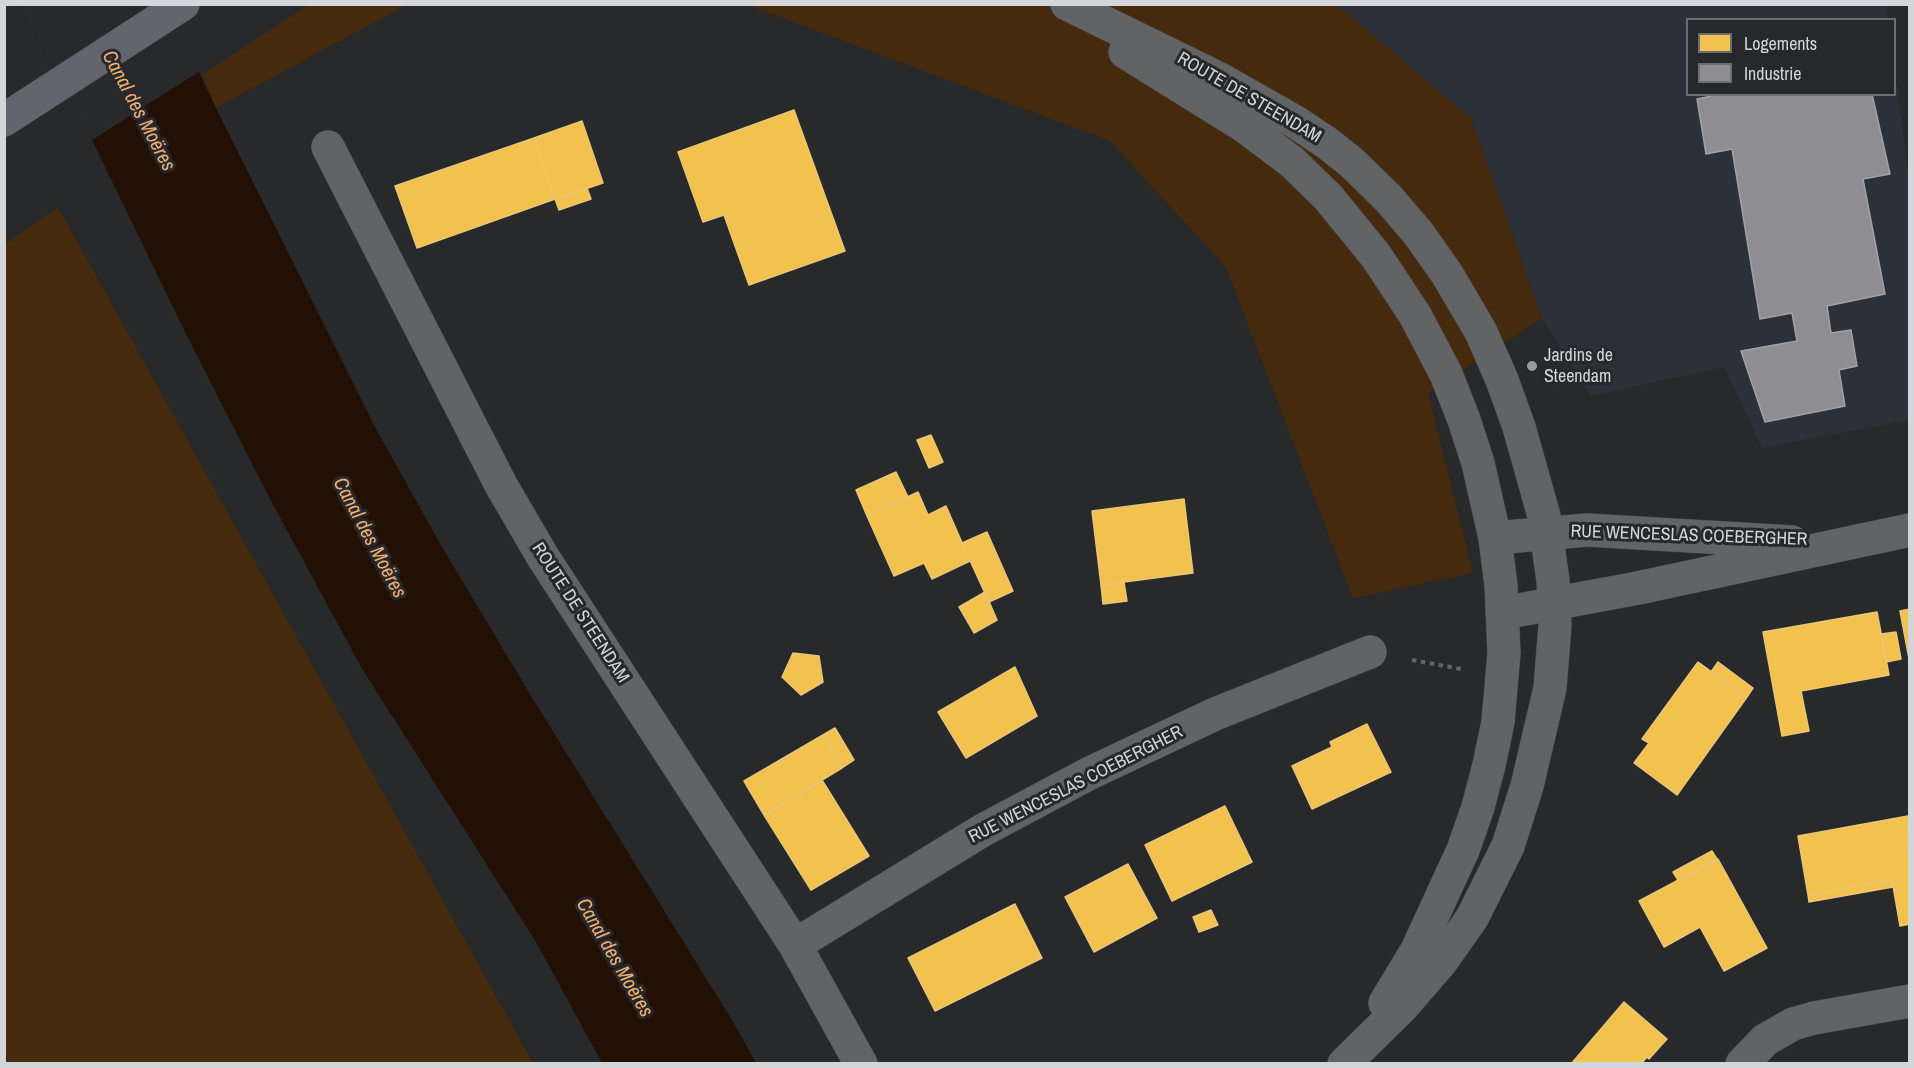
<!DOCTYPE html>
<meta charset="utf-8">
<style>
body{margin:0}
#map{position:relative;width:1914px;height:1068px;overflow:hidden;background:#28292b;font-family:"Archivo Narrow",sans-serif}
canvas{display:block}
.frame{position:absolute;inset:0;border:6px solid #d4d5d8;pointer-events:none}
.legend{position:absolute;left:1686px;top:18px;width:210px;height:78px;box-sizing:border-box;background:#27282c;border:2px solid #6c6d71;margin:0;padding:8px 10px;list-style:none;font-size:18px;color:#d4d5d8}
.legend li{display:flex;align-items:center;gap:12px;height:30px}
.legend b{width:30px;border:2px solid #6c6d71}
</style>
<div id="map">
<canvas width="1914" height="1068"></canvas>
<div class="frame"></div>
<ul class="legend">
<li><b style="height:16px;background:#f2c14e"></b>Logements</li>
<li><b style="height:16px;background:#8d8d92"></b>Industrie</li>
</ul>
</div>
<script>
const context = document.querySelector('canvas').getContext('2d');
context.lineJoin = 'round';
function fill(path, color) { context.fillStyle = color; context.fill(path, 'evenodd'); }
const poly = rows => new Path2D(rows.map(r => 'M' + r).join(''));
function stroke(path, color, width, dash) { context.strokeStyle = color; context.lineWidth = width; context.lineCap = dash ? 'butt' : 'round'; context.setLineDash(dash || []); context.stroke(path); }
function label(font, color, halo, rows, align = 'center') {
  context.font = font + ' "Archivo Narrow",sans-serif'; context.lineWidth = 6; context.setLineDash([]); context.textBaseline = 'middle'; context.strokeStyle = halo; context.fillStyle = color; for (const [text, x, y, turn = 0] of rows) {
    context.save(); context.translate(x, y); context.rotate((+turn || 0) * Math.PI / 180); context.textAlign = isNaN(turn) ? turn : align; if (halo) context.strokeText(text, 0, 0); context.fillText(text, 0, 0); context.restore();
  }
}
const built = poly([
 [1337,5,1886,5,1888,19,1688,20,1688,94,1894,94,1895,72,1910,186,1909,420,1762,448,1724,367,1591,396,1542,318,1471,118]
]);
const green = poly([
 [308,5,406,5,216,108,202,75],
 [748,5,1337,5,1471,118,1542,318,1428,393,1473,573,1353,598,1226,267,1110,141],
 [58,207,533,1063,5,1063,5,244]
]);
const water = poly([
 [19,5,167,5,216,108,375,427,442,547,536,704,735,1025,756,1063,602,1063,536,942,361,667,269,497,186,334,92,140]
]);
const pier = poly([
 [19,5,167,5,200,71,92,140]
]);
const homes = poly([
 [794,110,845,251,749,285,724,215,703,222,678,152,794,110],
 [582,121,603,183,555,199,534,138,582,121],
 [534,138,555,199,417,248,395,186,534,138],
 [587,188,591,199,559,210,555,199,587,188],
 [931,435,943,462,929,468,917,440,931,435],
 [896,472,908,497,867,516,856,490,896,472],
 [918,492,928,515,946,506,970,561,932,579,924,563,894,576,867,516,918,492],
 [1184,499,1193,573,1101,585,1092,511,1184,499],
 [987,532,1013,591,989,602,962,543,987,532],
 [1124,582,1127,601,1103,604,1101,585,1124,582],
 [985,592,997,620,974,633,959,607,985,592],
 [1910,609,1910,664,1900,611,1910,609],
 [1877,612,1889,675,1801,691,1809,731,1782,736,1763,632,1877,612],
 [1896,632,1901,659,1886,662,1881,634,1896,632],
 [793,653,819,656,823,682,801,695,782,677,793,653],
 [1698,662,1747,697,1677,795,1634,763,1649,743,1642,739,1698,662],
 [1718,662,1753,688,1747,697,1711,672,1718,662],
 [1015,667,1037,716,966,758,938,712,1015,667],
 [1367,724,1391,772,1312,809,1292,766,1332,747,1330,742,1367,724],
 [835,728,854,760,842,768,823,735,835,728],
 [823,735,842,768,764,815,744,781,823,735],
 [822,780,869,856,811,890,764,815,822,780],
 [1225,806,1252,862,1172,901,1145,845,1225,806],
 [1908,816,1910,924,1900,926,1892,880,1808,895,1798,836,1908,816],
 [1712,851,1717,859,1678,880,1673,872,1712,851],
 [1718,859,1767,948,1724,971,1700,927,1664,947,1639,901,1718,859],
 [1128,864,1157,918,1094,952,1065,897,1128,864],
 [1892,880,1893,887,1809,902,1808,895,1892,880],
 [1015,904,1042,958,935,1011,908,958,1015,904],
 [1211,910,1218,925,1199,932,1193,917,1211,910],
 [1624,1002,1667,1039,1649,1059,1647,1057,1641,1064,1571,1064,1624,1002]
]);
const industry = poly([
 [1721,94,1872,94,1890,174,1863,179,1885,294,1827,306,1831,333,1851,330,1857,366,1839,370,1845,406,1765,422,1741,351,1797,341,1792,313,1760,319,1732,149,1706,154,1697,99,1721,94]
]);
const path = poly([
 [1412,660,1461,669]
]);
const minor = poly([
 [1067,4,1220,79,1294,121,1327,143,1351,162,1388,198,1418,233,1447,274,1481,332,1502,380,1519,427,1544,516,1553,581,1555,625,1550,688,1527,786,1508,846,1472,918,1441,962,1403,1006,1344,1064],
 [1125,52,1244,126,1292,162,1328,197,1376,256,1415,315,1446,374,1464,420,1478,463,1495,538,1501,585,1504,653,1498,722,1489,765,1478,807,1463,850,1417,950,1385,1003],
 [328,147,501,485,543,557,795,945,861,1064],
 [1495,538,1587,530,1792,542],
 [1503,613,1638,588,1910,530],
 [795,945,983,830,1090,773,1215,714,1370,652],
 [1742,1064,1765,1040,1793,1024,1814,1018,1910,1001]
]);
const highway = poly([
 [4,120,183,4]
]);
const markers = [
 [1532,366,6,"#98999b"]
];
const streetNames = [
 ["ROUTE DE STEENDAM",1249,98,30],
 ["RUE WENCESLAS COEBERGHER",1689,536,2],
 ["ROUTE DE STEENDAM",580,613,57],
 ["RUE WENCESLAS COEBERGHER",1076,785,-27]
];
const poiNames = [
 ["Jardins de",1544,356],
 ["Steendam",1544,377]
];
const waterNames = [
 ["Canal des Moëres",138,111,62],
 ["Canal des Moëres",369,538,62],
 ["Canal des Moëres",614,958,60]
];
fill(built, '#2c3038');
fill(green, '#452a0e');
fill(water, '#221004');
fill(pier, '#28292b');
fill(homes, '#f2c14e');
stroke(homes, '#e9c777', 1.5);
fill(industry, '#8d8d92');
stroke(industry, '#a2a3a7', 1.5);
stroke(minor, '#444547', 34);
stroke(highway, '#444547', 34);
stroke(path, '#646466', 4, [4.5, 4.5]);
stroke(minor, '#626364', 33);
stroke(highway, '#63656e', 33);
for (const [x, y, r, color] of markers) { const dot = new Path2D(); dot.arc(x, y, r, 0, 2 * Math.PI); context.fillStyle = color; context.fill(dot); stroke(dot, '#27282c', 2); }
label('18px', '#d4d5d8', '#27282c', streetNames);
label('18px', '#d4d5d8', '#27282c', poiNames, 'left');
label('italic 20px', '#f0ae70', '#27282c', waterNames);
</script>
